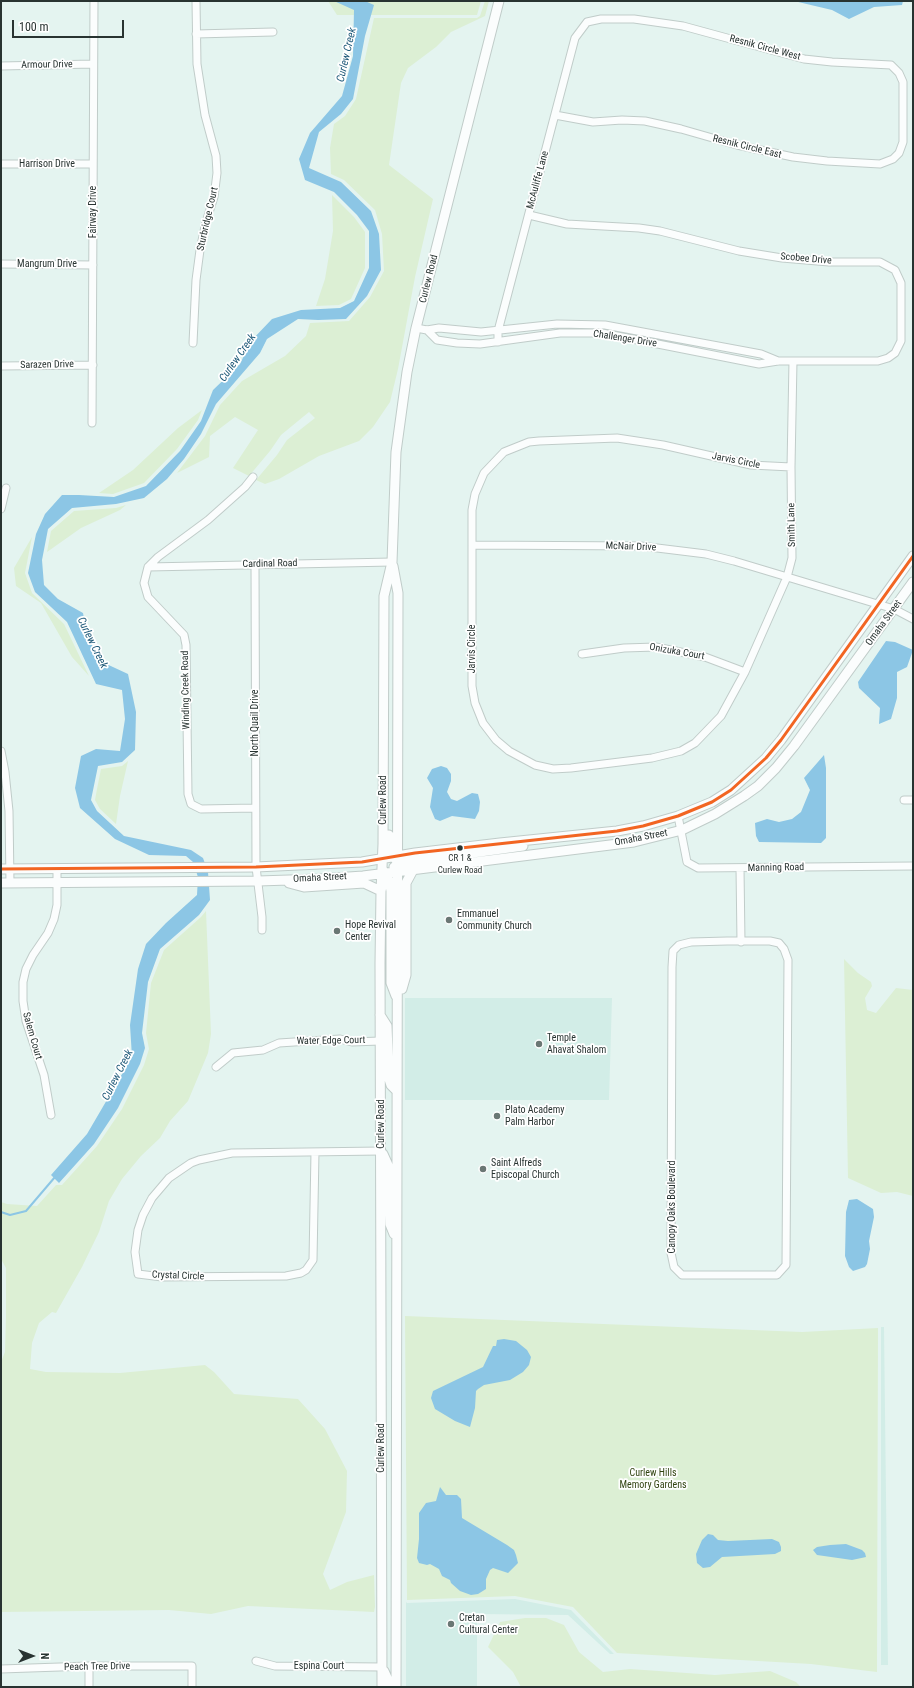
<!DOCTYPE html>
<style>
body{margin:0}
#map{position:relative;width:914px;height:1688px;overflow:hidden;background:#e4f4f0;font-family:"Roboto Condensed",sans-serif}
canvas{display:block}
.frame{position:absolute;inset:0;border:2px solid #283331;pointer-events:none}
.north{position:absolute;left:12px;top:1636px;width:40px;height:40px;-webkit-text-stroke:3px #fff;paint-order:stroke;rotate:90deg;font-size:11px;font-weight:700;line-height:16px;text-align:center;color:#283331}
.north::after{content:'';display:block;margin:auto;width:14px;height:18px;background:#283331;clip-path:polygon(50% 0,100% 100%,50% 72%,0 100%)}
.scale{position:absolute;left:12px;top:20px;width:112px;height:18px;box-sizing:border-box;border:2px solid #283331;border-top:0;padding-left:5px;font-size:12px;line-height:14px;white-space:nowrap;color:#283331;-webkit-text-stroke:3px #fff;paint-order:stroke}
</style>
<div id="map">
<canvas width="914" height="1688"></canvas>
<div class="frame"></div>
<div class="north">N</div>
<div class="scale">100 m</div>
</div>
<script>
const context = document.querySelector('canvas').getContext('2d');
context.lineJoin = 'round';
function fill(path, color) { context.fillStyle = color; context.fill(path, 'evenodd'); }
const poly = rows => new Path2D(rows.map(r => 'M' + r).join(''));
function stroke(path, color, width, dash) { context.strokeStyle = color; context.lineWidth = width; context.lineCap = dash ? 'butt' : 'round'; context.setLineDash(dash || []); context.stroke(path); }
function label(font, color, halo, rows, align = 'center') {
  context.font = font + ' "Roboto Condensed",sans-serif'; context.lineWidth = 3.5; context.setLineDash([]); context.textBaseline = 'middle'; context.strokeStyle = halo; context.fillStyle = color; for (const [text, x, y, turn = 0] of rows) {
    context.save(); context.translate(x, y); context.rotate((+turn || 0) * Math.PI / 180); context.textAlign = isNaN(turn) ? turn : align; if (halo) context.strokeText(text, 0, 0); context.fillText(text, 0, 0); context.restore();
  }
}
const built = poly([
 [405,998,612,998,609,1100,405,1100],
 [881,1327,884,1327,888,1665,881,1665],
 [515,1599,571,1610,614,1654,610,1654,568,1615,477,1614,477,1687,406,1687,406,1602,407,1603]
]);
const green = poly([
 [328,1,481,1,477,15,337,15],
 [485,1,489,1,485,16,451,32,436,47,408,68,401,83,389,165,433,199,415,277,398,369,390,402,373,427,359,441,319,456,279,479,265,484,256,480,277,455,287,440,315,418,309,412,281,435,270,451,249,476,233,468,258,430,235,417,210,436,209,457,177,473,205,436,220,405,242,381,285,356,306,336,310,323,349,321,370,297,384,271,382,234,375,210,344,180,331,174,330,148,334,124,345,116,356,99,374,18,477,18,480,16],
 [332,195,354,217,365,232,365,268,351,299,339,305,316,306,325,279,333,231],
 [202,410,198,420,177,449,144,483,113,494,99,493,133,470,178,428],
 [126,505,120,510,81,528,47,552,51,531,74,511,116,508],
 [32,537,25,573,32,593,64,624,89,676,72,657,41,603,16,586,14,568],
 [128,761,120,796,116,824,100,809,95,800,97,789,101,769,122,766],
 [206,911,211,1034,208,1053,188,1101,170,1121,160,1138,141,1156,122,1179,109,1201,99,1232,82,1267,56,1313,52,1312,39,1323,32,1343,30,1369,46,1372,120,1373,205,1365,214,1372,234,1394,298,1399,325,1429,347,1471,346,1512,323,1574,330,1590,347,1582,374,1575,375,1607,374,1612,248,1606,211,1614,169,1610,1,1612,1,1362,5,1352,6,1317,6,1268,1,1259,1,1202,7,1204,37,1206,56,1185,62,1185,97,1146,122,1109,144,1065,149,1049,146,1033,151,983,164,950,201,917],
 [844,959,858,973,871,982,872,986,865,998,867,1010,876,1013,896,988,913,990,913,1196,897,1192,881,1193,848,1178],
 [405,1316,802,1332,878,1328,877,1672,811,1664,617,1653,573,1607,515,1596,407,1600],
 [525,1618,546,1618,564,1625,579,1652,603,1672,630,1669,715,1675,770,1671,796,1682,801,1687,521,1687,513,1672,488,1647,500,1622]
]);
const water = poly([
 [334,1,365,1,374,5,365,36,353,99,341,114,319,132,309,168,341,182,371,211,379,234,381,270,367,296,346,319,318,320,298,319,267,339,260,353,216,404,201,434,184,459,167,479,144,498,116,504,72,508,48,529,42,560,44,585,58,599,83,613,87,635,100,661,128,674,136,712,135,750,122,762,98,766,91,800,97,811,124,836,191,850,203,858,208,872,210,900,199,915,160,949,148,982,142,1033,145,1048,140,1064,118,1108,94,1144,59,1183,51,1175,87,1134,132,1057,130,1025,138,969,146,944,166,923,197,895,198,877,193,862,186,856,149,855,115,839,80,808,75,788,81,756,96,749,120,751,125,719,122,690,96,684,67,622,35,592,28,573,36,534,45,514,62,495,79,495,114,497,146,486,180,451,201,421,213,390,240,364,251,341,272,319,301,310,340,308,354,301,369,268,369,231,357,215,334,192,305,180,299,159,310,133,342,96,353,56,354,10],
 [794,1,903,1,902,5,874,7,849,19,832,10],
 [886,641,895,642,913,650,907,667,897,672,897,698,891,719,879,724,880,708,859,688,858,682],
 [824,755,826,768,826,838,821,843,759,842,756,836,755,823,767,819,779,822,792,819,801,812,810,790,804,778],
 [441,766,447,768,451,774,451,781,447,792,451,799,457,801,472,793,478,794,480,802,479,811,475,819,452,816,440,821,435,819,430,807,433,788,427,778,432,769],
 [857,1199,873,1209,874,1217,869,1241,870,1249,867,1264,865,1267,853,1271,849,1267,845,1256,846,1212,849,1200],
 [504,1339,516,1341,527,1350,531,1357,529,1365,523,1372,510,1380,484,1385,478,1389,476,1391,475,1408,470,1427,455,1421,435,1409,431,1398,433,1391,483,1367,493,1346,496,1346,497,1340],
 [440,1487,446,1495,457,1495,461,1499,462,1518,507,1545,514,1550,516,1555,518,1563,508,1573,493,1568,490,1570,486,1579,486,1589,478,1594,471,1595,460,1591,451,1583,450,1580,442,1576,439,1569,430,1564,427,1565,419,1563,417,1558,419,1539,419,1513,426,1503,436,1501],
 [708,1534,713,1535,718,1540,728,1541,772,1539,779,1542,781,1547,781,1551,775,1554,722,1557,710,1567,703,1568,697,1563,696,1554,702,1540],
 [846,1544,862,1550,865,1553,866,1557,852,1560,817,1555,813,1550,817,1547,830,1545]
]);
const stream = poly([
 [1,1212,10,1215,26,1211,55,1177]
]);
const minor = poly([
 [196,34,273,32],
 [1,66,93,64],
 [1,164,93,164],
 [1,264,93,265],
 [416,328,427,330,439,328,481,332,557,324,605,325,761,354,778,361],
 [427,330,437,340,457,343,480,344,560,333,602,333,759,364,778,361,878,361,888,358,895,353,901,341,901,283,895,270,880,262,829,262,782,258,739,251,660,231,639,228,567,224,529,215],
 [498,342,498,331,575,38,587,22,601,19,634,19,683,26,804,59,832,62,891,65,899,73,903,82,903,142,899,153,893,159,880,164,827,161,793,157,737,145,681,129,645,121,622,120,593,122,555,115],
 [193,343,196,280,200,250,206,222,214,197,217,173,216,156,205,115,197,64,196,1],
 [1,366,93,365],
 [92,423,94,1],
 [791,467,751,465,663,445,617,438,539,441,529,442,504,452,484,473,475,494,472,510,472,686,475,703,483,723,496,740,509,751,535,765,553,769,571,768,652,758,681,751,695,743,721,716,745,672,787,577,792,558,791,467,793,361],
 [253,477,245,487,208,520,158,557,148,567,144,583,148,597,184,635,186,645,188,794,191,804,201,809,255,808],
 [1,509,6,488],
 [472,545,641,546,706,554,734,561,894,609,913,619],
 [255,564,256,867,262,917,262,930],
 [148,567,392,562],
 [582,654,624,648,656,647,705,657,745,672],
 [1,751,5,772,9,811,10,883],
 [904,800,913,800],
 [678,816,687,862,698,868,913,866],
 [740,868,741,942],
 [727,941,770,941,779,943,784,949,788,960,786,1265,777,1275,682,1275,674,1267,671,1253,672,967,673,951,679,945,691,942,727,941],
 [216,1067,233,1053,263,1050,279,1043,340,1039,352,1042,380,1041],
 [51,1115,44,1075,26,1021,23,1001,23,982,26,969,33,955,48,933,54,919,57,905,57,869],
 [315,1152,313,1260,306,1270,301,1273,286,1276,162,1277,138,1274,135,1252,138,1230,143,1215,152,1198,169,1178,191,1163,199,1160,232,1153,381,1151],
 [256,1661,275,1666,382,1667],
 [1,1669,89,1666,192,1666,192,1687],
 [89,1687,89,1666]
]);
const secondary = poly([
 [393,566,398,593,396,1687],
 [389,835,391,851,397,862],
 [394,867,408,862,523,846],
 [1,869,256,867,362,862,415,853,500,843,617,831,643,826,678,816,712,802,731,790,766,758,781,740,913,556],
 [383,870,389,880,391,891,391,983,396,996],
 [1,883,258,881,320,879,363,876,634,842,682,830,715,814,744,796,758,786,776,768,794,746,913,582],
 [289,883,304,887,364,883,381,891,382,886],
 [402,989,406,975,406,883,413,870,410,869],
 [380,1015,387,1026,389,1079,391,1085,397,1091],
 [383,1154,388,1165,390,1224,394,1234],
 [384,1671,388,1680,388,1687],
 [382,1687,380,963,381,891,383,844,384,596,392,562,396,452,407,372,416,328,499,1]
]);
const bus1 = poly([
 [1,869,256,867,362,862,415,853,617,831,643,826,678,816,712,802,731,790,766,758,781,740,913,556]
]);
const markers = [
 [460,848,3.5,"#283331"],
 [449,920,4,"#6a7774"],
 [337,931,4,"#6a7774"],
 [539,1044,4,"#6a7774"],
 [497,1116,4,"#6a7774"],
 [483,1169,4,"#6a7774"],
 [451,1624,4,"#6a7774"]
];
const busNames = [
 ["CR 1 &",460,859],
 ["Curlew Road",460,871]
];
const streetNames = [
 ["Resnik Circle West",765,48,15],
 ["Armour Drive",47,65,-1],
 ["Resnik Circle East",747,147,14],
 ["Harrison Drive",47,164],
 ["McAuliffe Lane",538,180,-75],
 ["Fairway Drive",93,212,-90],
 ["Sturbridge Court",208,219,-77],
 ["Scobee Drive",806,259,5],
 ["Mangrum Drive",47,264],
 ["Curlew Road",429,279,-76],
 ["Challenger Drive",625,339,9],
 ["Sarazen Drive",47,365,-1],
 ["Jarvis Circle",736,461,11],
 ["Smith Lane",792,525,-91],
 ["McNair Drive",631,547,2],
 ["Cardinal Road",270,564,-1],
 ["Omaha Street",884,623,-54],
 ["Jarvis Circle",472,649,-90],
 ["Onizuka Court",677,652,10],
 ["Winding Creek Road",186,690,-91],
 ["North Quail Drive",255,723,-90],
 ["Curlew Road",383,800,-90],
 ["Omaha Street",641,838,-11],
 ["Manning Road",776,868,-1],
 ["Omaha Street",320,878,-3],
 ["Salem Court",32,1036,74],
 ["Water Edge Court",331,1041,-1],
 ["Curlew Road",381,1124,-90],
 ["Canopy Oaks Boulevard",672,1207,-90],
 ["Crystal Circle",178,1276,2],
 ["Curlew Road",381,1448,-90],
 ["Espina Court",319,1666],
 ["Peach Tree Drive",97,1667,-1]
];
const poiNames = [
 ["Emmanuel",457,914],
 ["Community Church",457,926],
 ["Hope Revival",345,925],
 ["Center",345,937],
 ["Temple",547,1038],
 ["Ahavat Shalom",547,1050],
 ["Plato Academy",505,1110],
 ["Palm Harbor",505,1122],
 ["Saint Alfreds",491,1163],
 ["Episcopal Church",491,1175],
 ["Cretan",459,1618],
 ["Cultural Center",459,1630]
];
const parkNames = [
 ["Curlew Hills",653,1473],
 ["Memory Gardens",653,1485]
];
const waterNames = [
 ["Curlew Creek",347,55,-77],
 ["Curlew Creek",238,358,-55],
 ["Curlew Creek",92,643,64],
 ["Curlew Creek",118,1075,-63]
];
fill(built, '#d2ede7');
fill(green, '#dcefd4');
fill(water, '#8cc6e5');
stroke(stream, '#8cc6e5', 2);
stroke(minor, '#c0ccc9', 9);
stroke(secondary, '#c0ccc9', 11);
stroke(minor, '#fbfdfd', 7);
stroke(secondary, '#fbfdfd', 9);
stroke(bus1, '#f26522', 3);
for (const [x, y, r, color] of markers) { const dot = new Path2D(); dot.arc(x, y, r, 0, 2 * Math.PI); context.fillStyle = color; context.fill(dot); stroke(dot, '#fff', 1.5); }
label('9px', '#283331', '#fff', busNames);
label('10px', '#283331', '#fff', streetNames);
label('10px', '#283331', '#fff', poiNames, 'left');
label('10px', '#314411', '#fff', parkNames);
label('italic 11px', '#215b7a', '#fff', waterNames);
</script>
